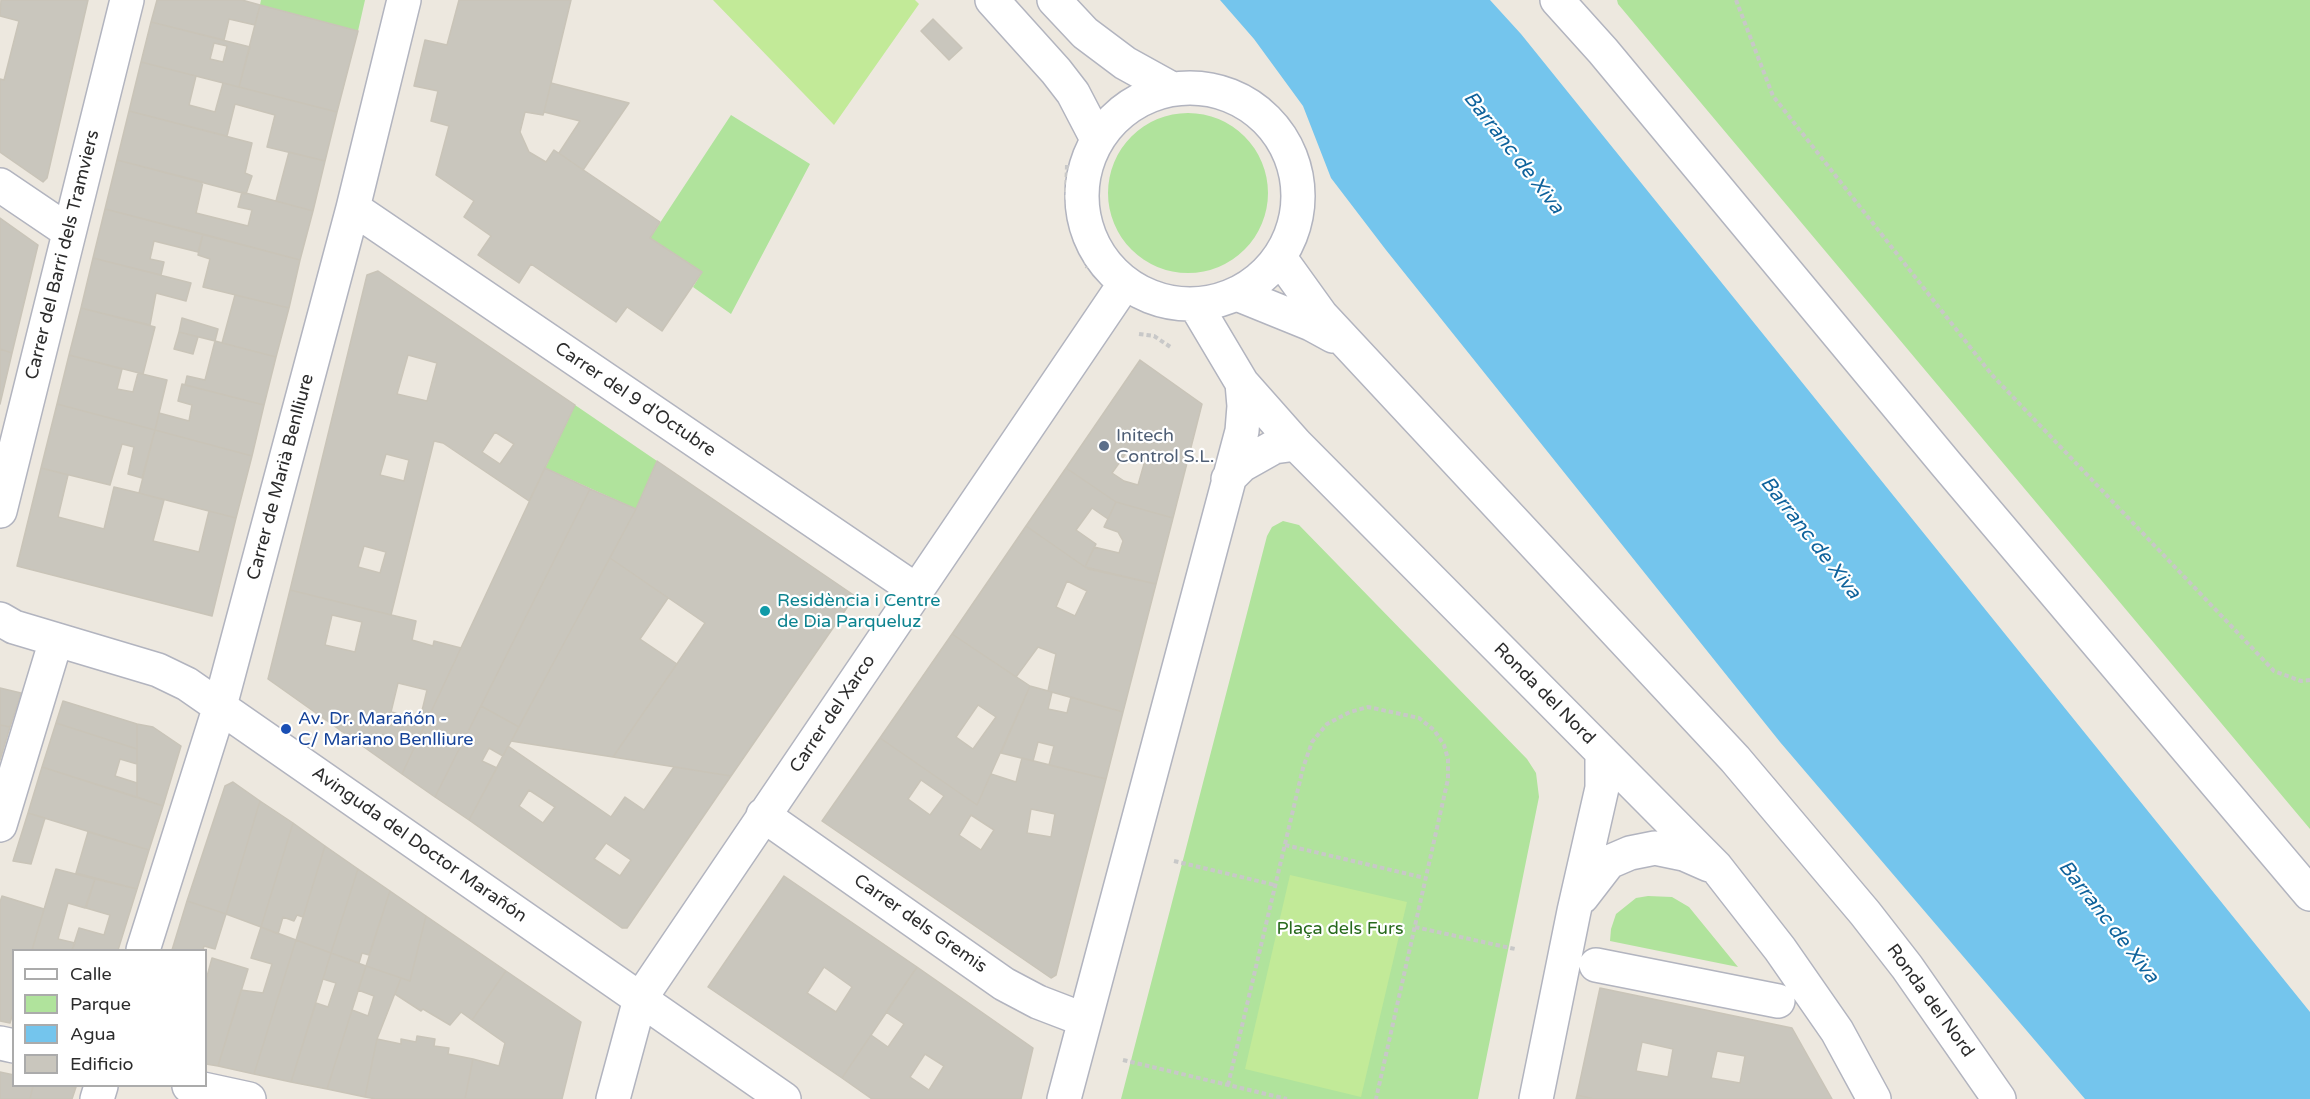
<!DOCTYPE html>
<meta charset="utf-8">
<style>
body{margin:0}
#map{position:relative;width:2310px;height:1099px;overflow:hidden;background:#ede8df;font-family:"Varela Round",sans-serif}
canvas{display:block}
.legend{position:absolute;left:12px;top:949px;width:195px;height:138px;box-sizing:border-box;background:#fff;border:2px solid #ababab;margin:0;padding:8px 10px;list-style:none;font-size:18px;color:#2c2c2c}
.legend li{display:flex;align-items:center;gap:12px;height:30px}
.legend b{width:30px;border:2px solid #ababab}
</style>
<div id="map">
<canvas width="2310" height="1099"></canvas>
<ul class="legend">
<li><b style="height:8px;background:#fff"></b>Calle</li>
<li><b style="height:16px;background:#b0e39c"></b>Parque</li>
<li><b style="height:16px;background:#74c5ed"></b>Agua</li>
<li><b style="height:16px;background:#c9c6bd"></b>Edificio</li>
</ul>
</div>
<script>
const context = document.querySelector('canvas').getContext('2d');
context.lineJoin = 'round';
function fill(path, color) { context.fillStyle = color; context.fill(path, 'evenodd'); }
const poly = rows => new Path2D(rows.map(r => 'M' + r).join(''));
function stroke(path, color, width, dash) { context.strokeStyle = color; context.lineWidth = width; context.lineCap = dash ? 'butt' : 'round'; context.setLineDash(dash || []); context.stroke(path); }
function label(font, color, halo, rows, align = 'center') {
  context.font = font + ' "Varela Round",sans-serif'; context.lineWidth = 4.5; context.setLineDash([]); context.textBaseline = 'middle'; context.strokeStyle = halo; context.fillStyle = color; for (const [text, x, y, turn = 0] of rows) {
    context.save(); context.translate(x, y); context.rotate((+turn || 0) * Math.PI / 180); context.textAlign = isNaN(turn) ? turn : align; if (halo) context.strokeText(text, 0, 0); context.fillText(text, 0, 0); context.restore();
  }
}
const green = poly([
 [261,0,365,0,358,31,260,5],
 [1617,0,2310,0,2310,829,1618,4],
 '1108 193a80 80 0 1 1 160 0a80 80 0 1 1-160 0Z',
 [731,115,810,164,731,314,693,287,702,272,650,238],
 [575,405,657,461,636,509,545,468],
 [1283,521,1299,525,1527,759,1536,773,1539,797,1478,1099,1121,1099,1267,536,1272,527],
 [1648,896,1672,897,1689,907,1738,967,1610,941,1611,929,1616,914,1636,898]
]);
const pitch = poly([
 [713,0,915,0,919,4,834,125],
 [1290,875,1407,902,1361,1097,1245,1069]
]);
const water = poly([
 [1220,0,1490,0,1521,34,2310,1012,2310,1099,2085,1099,1780,742,1386,250,1331,178,1303,106,1254,39]
]);
const building = poly([
 [1,0,88,0,47,178,43,182,0,152,0,79,4,80,19,21,0,16,1,0],
 [157,0,242,0,260,5,255,25,229,19,224,40,151,22,157,0],
 [459,0,571,0,544,112,543,115,525,112,520,132,529,152,546,162,554,150,660,222,650,238,702,272,662,331,627,307,616,322,531,264,519,283,478,255,491,236,464,217,474,201,436,175,449,126,431,121,438,91,414,86,425,40,447,45,459,0],
 [260,5,358,31,337,112,239,87,260,5],
 [933,19,962,48,949,60,921,31,933,19],
 [151,22,250,47,239,87,141,62,151,22],
 [214,43,227,46,223,62,210,59,214,43],
 [141,62,196,76,189,105,215,112,223,83,337,112,325,161,267,147,275,115,235,104,227,136,129,111,141,62],
 [551,83,629,103,583,170,559,153,580,121,544,112,551,83],
 [129,111,252,143,245,173,252,176,246,194,117,160,129,111],
 [289,152,325,161,313,211,276,201,289,152],
 [117,160,203,182,196,213,248,226,252,210,238,207,242,192,313,211,300,260,105,209,117,160],
 [105,209,203,234,198,252,154,241,150,259,164,262,161,275,93,258,105,209],
 [0,218,38,245,12,353,0,349,0,218],
 [203,234,300,260,289,308,203,287,210,259,198,255,203,234],
 [93,258,191,283,186,301,156,293,150,325,81,308,93,258],
 [378,271,575,405,529,501,443,443,434,441,391,615,290,590,367,275,378,271],
 [408,355,437,363,427,401,397,394,408,355],
 [495,432,514,444,500,464,482,452,495,432],
 [386,454,409,460,404,481,380,475,386,454],
 [364,546,386,552,380,573,358,567,364,546],
 [235,295,289,308,276,357,222,343,235,295],
 [81,308,155,327,143,374,69,355,81,308],
 [182,318,218,329,215,341,179,332,182,318],
 [179,332,198,337,193,354,174,349,179,332],
 [215,341,276,357,264,405,185,385,187,376,205,380,215,341],
 [0,349,12,353,0,404,0,349],
 [69,355,122,369,117,389,133,392,138,373,167,380,155,430,57,404,69,355],
 [1140,360,1202,404,1173,518,1116,502,1066,468,1140,360],
 [1127,452,1144,464,1138,485,1124,481,1112,473,1127,452],
 [182,384,264,405,252,456,155,430,159,413,189,421,192,405,178,401,182,384],
 [57,404,155,430,142,478,128,474,134,447,122,444,110,485,41,468,57,404],
 [155,430,252,456,236,518,139,493,155,430],
 [657,461,855,596,731,776,613,757,705,623,610,558,636,509,657,461],
 [41,468,68,475,58,517,104,529,114,487,139,493,164,500,153,541,199,552,209,511,236,518,212,616,17,566,41,468],
 [545,468,590,489,435,797,402,774,545,468],
 [1066,468,1116,502,1108,519,1092,508,1076,530,1096,544,1085,567,1026,526,1066,468],
 [590,489,636,509,519,727,481,706,590,489],
 [1116,502,1173,518,1156,584,1085,567,1094,547,1119,553,1123,541,1118,532,1104,527,1116,502],
 [1026,526,1088,569,1156,584,1123,712,1048,691,1056,654,1038,647,1016,677,952,634,1026,526],
 [1067,581,1087,591,1075,616,1056,607,1067,581],
 [610,558,668,598,640,639,677,664,613,757,511,741,610,558],
 [290,590,416,621,412,640,433,646,434,641,461,648,402,774,268,679,290,590],
 [332,615,362,622,355,652,325,645,332,615],
 [398,683,427,690,420,719,391,712,398,683],
 [952,634,1030,686,977,805,880,738,952,634],
 [978,705,996,717,973,749,956,737,978,705],
 [1030,686,1052,692,1048,709,1067,713,1071,697,1123,712,1106,779,1049,765,1054,746,1038,742,1033,761,1001,753,1030,686],
 [0,688,21,693,10,727,0,725,0,688],
 [63,701,137,724,137,749,56,723,63,701],
 [481,706,519,727,503,756,489,748,482,761,497,768,469,820,435,797,481,706],
 [56,723,137,749,137,764,120,759,115,776,137,783,137,797,42,767,56,723],
 [137,724,153,727,181,746,163,806,137,797,137,724],
 [0,725,10,727,0,760,0,725],
 [880,738,977,805,991,774,1016,782,1022,758,1106,779,1056,975,1051,978,822,821,880,738],
 [921,780,944,796,930,815,908,799,921,780],
 [1031,809,1055,814,1051,837,1027,833,1031,809],
 [971,815,994,830,981,850,959,835,971,815],
 [508,746,611,817,625,797,644,810,674,767,731,776,627,928,622,928,469,820,508,746],
 [529,790,555,807,543,823,519,806,529,790],
 [606,843,631,860,620,876,594,859,606,843],
 [42,767,163,806,149,850,28,813,42,767],
 [233,782,260,801,226,914,187,901,225,786,233,782],
 [260,801,293,823,261,927,226,914,260,801],
 [28,813,45,818,31,864,13,861,28,813],
 [293,823,325,846,303,917,297,915,294,921,283,917,278,934,261,927,293,823],
 [88,832,149,850,137,889,76,873,88,832],
 [325,846,358,869,331,953,296,940,325,846],
 [56,869,95,879,85,908,68,903,58,939,75,943,72,950,32,950,56,869],
 [358,869,390,891,369,955,362,953,359,963,331,953,358,869],
 [784,876,917,967,842,1078,708,987,784,876],
 [824,967,852,987,836,1012,807,993,824,967],
 [95,879,137,889,118,950,72,950,79,928,104,935,110,915,86,908,95,879],
 [390,891,426,916,410,981,366,966,390,891],
 [2,896,44,909,32,950,14,950,14,1010,10,1023,0,1021,0,902,2,896],
 [187,901,226,914,215,949,204,946,203,950,172,950,187,901],
 [426,916,506,971,472,1020,461,1012,450,1025,423,1009,421,1011,395,994,401,978,410,981,426,916],
 [261,927,296,940,254,1074,218,1066,241,990,263,993,272,964,251,958,261,927],
 [296,940,331,953,291,1082,254,1074,296,940],
 [331,953,366,966,327,1089,291,1082,316,1003,328,1007,336,983,323,979,331,953],
 [212,958,248,969,218,1066,206,1064,206,980,212,958],
 [366,966,401,978,377,1039,365,1097,327,1089,352,1010,368,1016,374,996,358,990,366,966],
 [917,967,1033,1048,1021,1099,872,1099,842,1078,871,1035,888,1047,904,1024,886,1012,917,967],
 [925,1054,944,1066,929,1090,910,1077,925,1054],
 [506,971,581,1022,562,1099,465,1099,473,1059,499,1066,505,1043,472,1020,506,971],
 [1600,988,1792,1028,1832,1099,1594,1099,1577,1095,1600,988],
 [1642,1042,1673,1049,1668,1077,1636,1071,1642,1042],
 [1717,1051,1745,1056,1740,1083,1711,1078,1717,1051],
 [417,1036,435,1039,434,1046,449,1048,448,1054,473,1059,465,1099,376,1099,365,1097,377,1039,401,1044,401,1039,416,1042,417,1036],
 [0,1072,14,1075,14,1086,33,1086,30,1099,0,1099,0,1072],
 [33,1086,68,1086,76,1087,72,1099,30,1099,33,1086],
 [1577,1095,1594,1099,1576,1099,1577,1095]
]);
const path = poly([
 [1736,0,1773,96,1992,375,2274,671,2301,681,2310,680],
 [1067,165,1066,194,1071,220,1086,258,1087,268],
 [1139,334,1154,336,1172,348],
 [1285,845,1425,878],
 [1174,861,1275,885],
 [1415,927,1515,949],
 [1123,1060,1287,1099],
 [1228,1085,1303,768,1312,742,1327,724,1350,712,1368,707,1419,718,1434,730,1444,745,1448,759,1448,779,1376,1099]
]);
const minor = poly([
 [992,0,1056,71,1073,93,1097,139],
 [1054,0,1085,33,1125,63,1172,89],
 [1557,0,1603,51,1946,464,2310,894],
 '1082 196a108 108 0 1 1 216 0a108 108 0 1 1-216 0Z',
 [0,185,68,231],
 [353,208,917,591],
 [1280,258,1321,315,1735,759,1865,913,1907,967,1999,1099],
 [1237,294,1311,324,1333,336],
 [1195,304,1242,383,1296,444,1716,867,1780,949,1837,1031,1874,1099],
 [1228,479,1242,465,1274,447,1296,444],
 [0,511,127,0],
 [0,619,14,627,158,670,187,684,784,1099],
 [763,815,1004,984,1038,1002,1085,1020],
 [0,825,56,640],
 [1582,897,1609,862,1630,853,1655,848,1684,854,1709,865],
 [143,950,220,706,353,208,404,0],
 [1596,965,1778,1001],
 [0,1043,14,1046],
 [189,1086,249,1099],
 [97,1099,101,1086],
 [613,1099,640,999,1125,283],
 [1064,1099,1242,431,1244,406,1242,383],
 [1536,1099,1574,911,1602,788,1602,752]
]);
const markers = [
 [1104,446,6,"#5c6f8a"],
 [765,611,6,"#0f9aa8"],
 [286,729,6,"#1a4fb4"]
];
const streetNames = [
 ["Carrer del Barri dels Tramviers",63,255,-76],
 ["Carrer del 9 d'Octubre",635,400,34],
 ["Carrer de Marià Benlliure",281,477,-75],
 ["Ronda del Nord",1544,694,45],
 ["Carrer del Xarco",833,714,-56],
 ["Avinguda del Doctor Marañón",419,845,35],
 ["Carrer dels Gremis",920,924,35],
 ["Ronda del Nord",1930,1001,54]
];
const serviceNames = [
 ["Initech",1116,436],
 ["Control S.L.",1116,457]
];
const cultureNames = [
 ["Residència i Centre",777,601],
 ["de Dia Parqueluz",777,622]
];
const transitNames = [
 ["Av. Dr. Marañón -",298,719],
 ["C/ Mariano Benlliure",298,740]
];
const parkNames = [
 ["Plaça dels Furs",1340,929]
];
const waterNames = [
 ["Barranc de Xiva",1513,153,52],
 ["Barranc de Xiva",1810,538,52],
 ["Barranc de Xiva",2108,922,52]
];
fill(green, '#b0e39c');
fill(pitch, '#c2ea98');
fill(water, '#74c5ed');
fill(building, '#c9c6bd');
stroke(building, '#c9c4b8', 1.5);
stroke(minor, '#b2b4bf', 36);
stroke(path, '#c8c8c8', 4, [4.5, 3]);
stroke(minor, '#fff', 33);
for (const [x, y, r, color] of markers) { const dot = new Path2D(); dot.arc(x, y, r, 0, 2 * Math.PI); context.fillStyle = color; context.fill(dot); stroke(dot, '#fff', 2); }
label('18px', '#2c2c2c', '#fff', streetNames);
label('18px', '#4e5e75', '#fff', serviceNames, 'left');
label('18px', '#0d838f', '#fff', cultureNames, 'left');
label('18px', '#164399', '#fff', transitNames, 'left');
label('18px', '#27691c', '#fff', parkNames);
label('italic 20px', '#0f639c', '#fff', waterNames);
</script>
